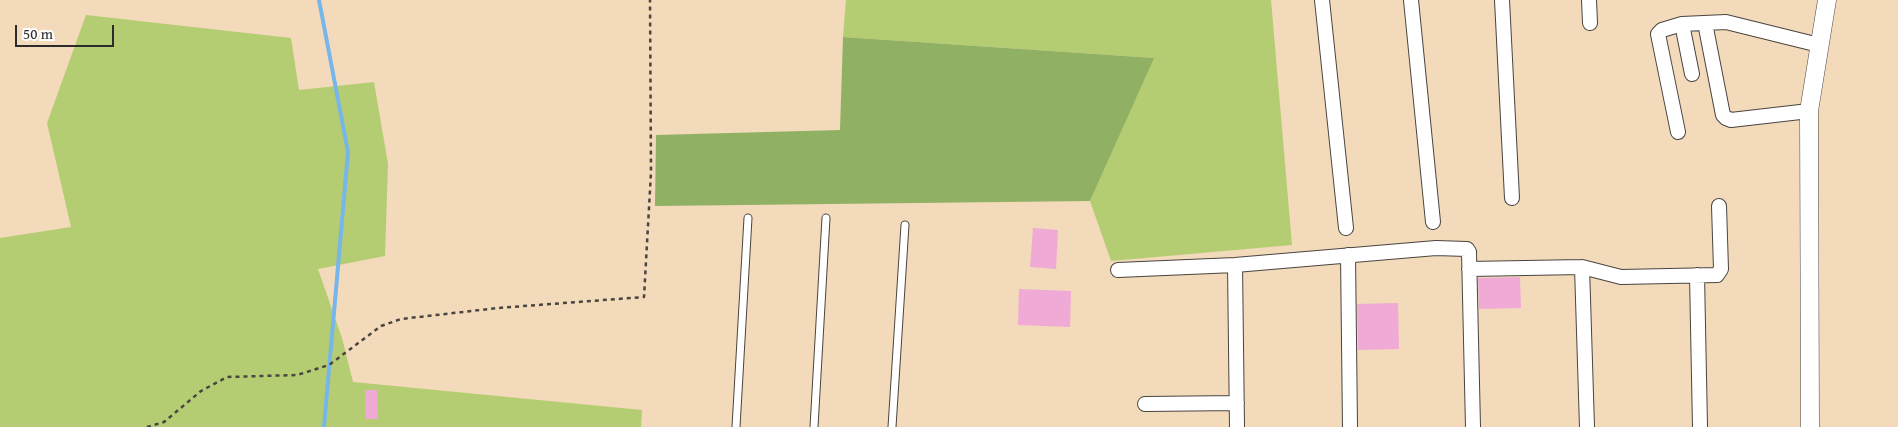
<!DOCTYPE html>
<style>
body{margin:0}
#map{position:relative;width:1898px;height:427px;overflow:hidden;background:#f2daba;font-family:"Gentium Book Plus",serif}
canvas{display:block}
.scale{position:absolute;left:15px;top:25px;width:99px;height:22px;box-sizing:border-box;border:2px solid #2b2b2b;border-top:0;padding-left:6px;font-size:15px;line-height:18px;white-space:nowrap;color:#2b2b2b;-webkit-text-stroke:4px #fff;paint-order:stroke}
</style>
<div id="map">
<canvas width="1898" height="427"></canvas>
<div class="scale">50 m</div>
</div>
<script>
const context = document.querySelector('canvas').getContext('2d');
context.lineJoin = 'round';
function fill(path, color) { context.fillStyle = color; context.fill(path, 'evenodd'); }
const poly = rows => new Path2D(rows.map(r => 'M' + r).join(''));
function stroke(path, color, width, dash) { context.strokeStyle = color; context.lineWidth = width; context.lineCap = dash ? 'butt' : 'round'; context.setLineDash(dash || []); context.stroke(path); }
const green = poly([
 [846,0,1271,0,1292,245,1111,261,1090,201,1153,58,843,37],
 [86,15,291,38,299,90,374,82,388,164,385,256,318,269,342,338,353,382,642,410,641,427,0,427,0,238,71,227,47,123]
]);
const forest = poly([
 [843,37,1154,58,1090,201,655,206,656,135,840,130]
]);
const stream = poly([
 [319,0,348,152,324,427]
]);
const building = poly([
 [1033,228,1058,230,1056,269,1030,267],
 [1520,277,1521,308,1479,309,1478,278],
 [1019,289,1071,291,1070,327,1018,325],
 [1398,303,1399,349,1358,350,1357,304],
 [365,390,377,390,378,419,366,419]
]);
const path = poly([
 [147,427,164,422,201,391,227,377,297,375,329,365,381,326,401,319,498,308,644,297,651,172,650,0]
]);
const service = poly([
 [736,427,748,218],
 [814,427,826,218],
 [892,427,905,225]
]);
const minor = poly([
 [1322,0,1346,228],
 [1411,0,1433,222],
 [1502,0,1512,198],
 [1589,0,1590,23],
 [1705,23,1723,115,1726,118,1731,120,1809,111],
 [1682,24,1692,74],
 [1678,132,1659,39,1658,34,1662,30,1682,24,1726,22,1819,45],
 [1348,255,1350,427],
 [1235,265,1237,427],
 [1582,267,1587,427],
 [1469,269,1582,267,1621,277,1717,275,1721,269,1719,206],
 [1118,270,1235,265,1436,248,1467,249,1469,252,1473,427],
 [1697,275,1700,427],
 [1145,404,1237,403]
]);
const tertiary = poly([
 [1810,427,1809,111,1827,0]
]);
fill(green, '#b5cd72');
fill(forest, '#90b064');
stroke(stream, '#77b6ea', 4);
fill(building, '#efaad5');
stroke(service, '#494540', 9);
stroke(minor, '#494540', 16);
stroke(tertiary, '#494540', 19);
stroke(path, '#494540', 2.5, [4, 4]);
stroke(service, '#fff', 7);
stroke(minor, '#fff', 14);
stroke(tertiary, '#fff', 18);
</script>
